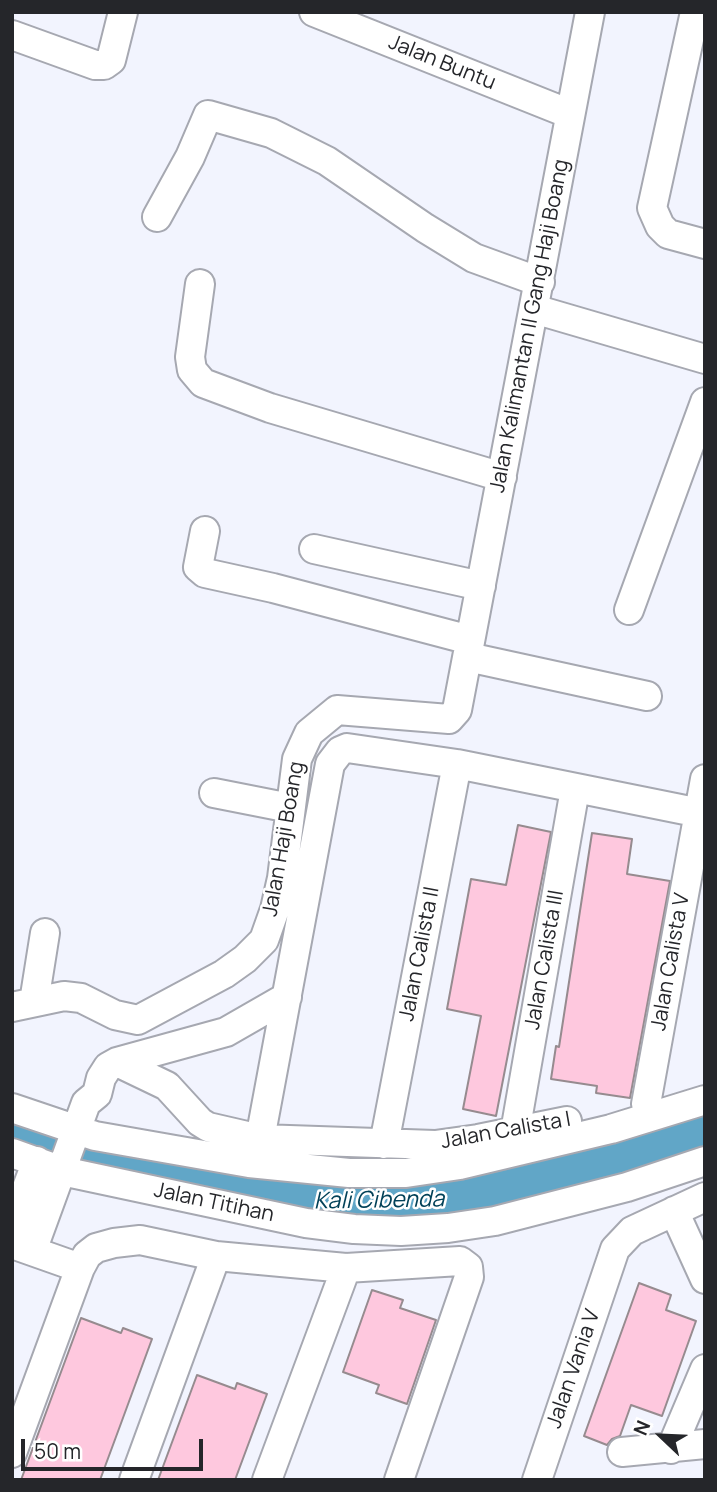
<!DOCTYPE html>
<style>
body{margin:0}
#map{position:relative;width:717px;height:1492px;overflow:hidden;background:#f2f4fe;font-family:Manrope,sans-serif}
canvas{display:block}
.frame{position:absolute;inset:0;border:14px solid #25262a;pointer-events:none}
.north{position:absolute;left:626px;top:1401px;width:70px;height:70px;-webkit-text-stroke:5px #fff;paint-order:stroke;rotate:293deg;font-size:19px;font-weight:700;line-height:28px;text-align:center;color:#25262a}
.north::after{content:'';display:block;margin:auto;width:24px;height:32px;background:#25262a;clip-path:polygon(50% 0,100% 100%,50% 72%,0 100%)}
.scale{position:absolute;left:21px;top:1439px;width:182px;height:32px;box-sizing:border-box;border:4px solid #25262a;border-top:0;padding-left:9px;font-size:21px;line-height:24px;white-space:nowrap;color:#25262a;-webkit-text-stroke:5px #fff;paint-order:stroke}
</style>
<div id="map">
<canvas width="717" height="1492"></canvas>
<div class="frame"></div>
<div class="north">N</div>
<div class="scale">50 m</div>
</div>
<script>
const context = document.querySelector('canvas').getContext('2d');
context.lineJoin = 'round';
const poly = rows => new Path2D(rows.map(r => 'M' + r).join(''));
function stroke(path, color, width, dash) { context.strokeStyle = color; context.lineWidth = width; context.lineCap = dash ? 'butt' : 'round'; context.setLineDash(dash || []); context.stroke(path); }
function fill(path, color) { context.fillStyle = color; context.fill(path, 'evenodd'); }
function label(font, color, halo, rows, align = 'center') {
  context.font = font + ' Manrope,sans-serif'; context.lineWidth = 5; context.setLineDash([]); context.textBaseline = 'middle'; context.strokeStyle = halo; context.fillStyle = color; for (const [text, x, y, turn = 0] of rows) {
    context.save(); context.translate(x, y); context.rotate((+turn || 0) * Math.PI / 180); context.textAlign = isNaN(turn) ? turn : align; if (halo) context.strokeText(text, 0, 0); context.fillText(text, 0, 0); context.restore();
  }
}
const river = poly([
 [12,1133,47,1144,315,1205,440,1204,705,1137]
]);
const building = poly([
 [518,825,551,832,496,1116,463,1109,481,1016,447,1009,471,879,506,885,518,825],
 [592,833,632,839,627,874,670,881,630,1098,596,1093,597,1086,551,1079,556,1046,559,1047,592,833],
 [639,1283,671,1295,666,1310,696,1321,662,1416,631,1405,620,1436,612,1439,607,1445,584,1436,639,1283],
 [372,1290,403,1300,400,1308,436,1320,407,1404,376,1393,379,1385,343,1372,372,1290],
 [81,1318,121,1333,123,1328,152,1339,120,1426,100,1480,21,1480,81,1318],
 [197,1375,235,1389,237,1383,267,1394,235,1480,158,1480,197,1375]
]);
const street = poly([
 [314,12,570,114],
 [695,12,652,208,660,226,668,234,705,244],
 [12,35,95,65,104,65,111,60,123,12],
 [157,217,190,157,208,115,271,133,327,161,425,228,474,258,540,282],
 [200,284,190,357,192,370,203,383,270,408,502,477],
 [534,309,705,359],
 [205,531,198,567,205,573,273,588,470,640],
 [314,549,481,586],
 [629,610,705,402],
 [468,657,647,696],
 [214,793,290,808],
 [34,1002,45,933],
 [12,1007,64,996,81,998,115,1015,138,1020,224,974,245,959,264,940,275,909,282,878,297,759,309,733,337,710,449,719,457,710,590,12],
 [117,1062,167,1086,200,1122,208,1127,260,1139,435,1145,478,1139,567,1121],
 [646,1104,705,779],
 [12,1108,95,1136,249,1163,349,1173,406,1173,460,1165,611,1129,705,1100],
 [515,1132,575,789],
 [260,1139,330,764,340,751,347,748,457,764,705,814],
 [384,1144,457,764],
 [12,1153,62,1171,306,1223,354,1229,401,1231,448,1228,495,1221,627,1187,705,1161],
 [674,1211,705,1279],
 [12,1227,37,1161],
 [12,1244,80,1268],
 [32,1251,86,1103,97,1094,101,1078,108,1067,117,1062,226,1032,287,997],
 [671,1449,705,1369],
 [622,1452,705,1444],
 [12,1453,80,1268,87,1255,96,1248,114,1243,140,1240,216,1256,346,1268,460,1261,468,1267,469,1277,399,1480],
 [134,1480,216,1256],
 [267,1480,346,1268],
 [537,1480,615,1249,632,1231,705,1197]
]);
const streetNames = [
 ["Jalan Buntu",442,63,22],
 ["Jalan Kalimantan II Gang Haji Boang",530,326,-79],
 ["Jalan Haji Boang",284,839,-80],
 ["Jalan Calista II",420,954,-79],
 ["Jalan Calista III",545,960,-80],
 ["Jalan Calista V",671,962,-80],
 ["Jalan Calista I",506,1131,-10],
 ["Jalan Titihan",214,1203,12],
 ["Jalan Vania V",574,1369,-71]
];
const waterNames = [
 ["Kali Cibenda",379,1201,-1]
];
stroke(river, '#61a6c7', 44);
fill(building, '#fec8de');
stroke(building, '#968b8f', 2);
stroke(street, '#a6a8b1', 32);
stroke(street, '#fff', 28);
label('21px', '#25262a', '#fff', streetNames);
label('italic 23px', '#024158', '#fff', waterNames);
</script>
